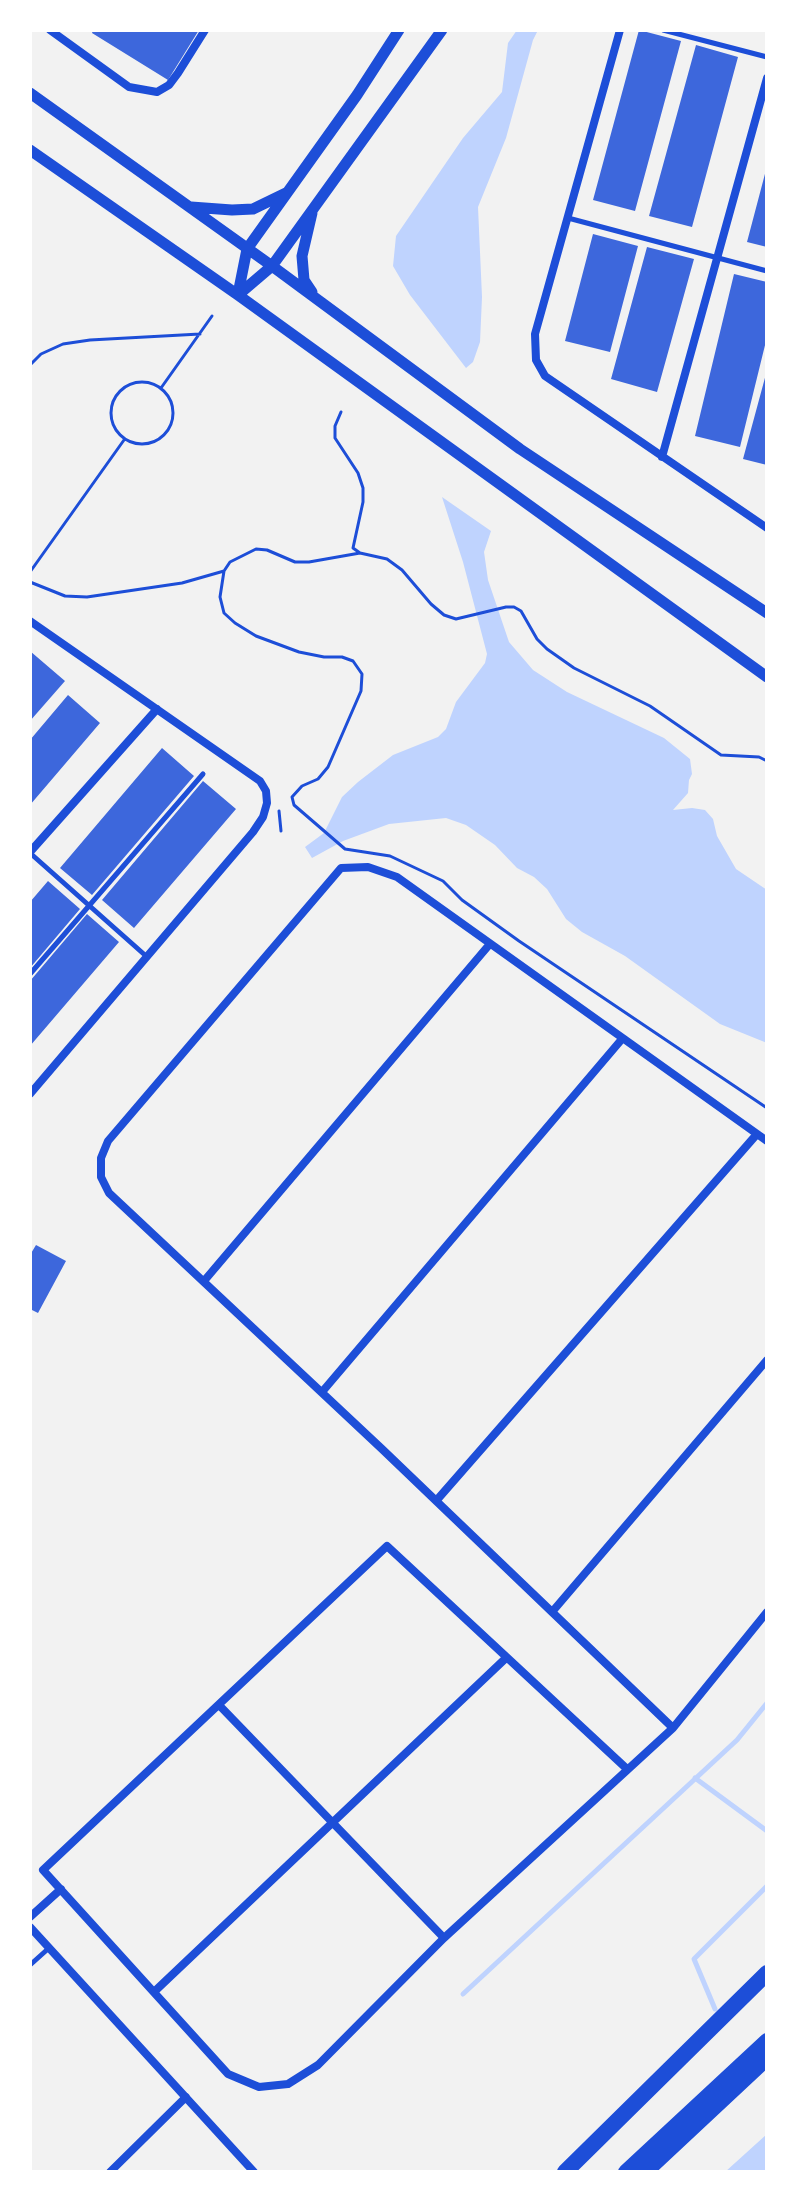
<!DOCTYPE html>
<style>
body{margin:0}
#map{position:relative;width:797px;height:2202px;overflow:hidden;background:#f2f2f2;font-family:Jost,sans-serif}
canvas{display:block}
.frame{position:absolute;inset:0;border:32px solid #fff;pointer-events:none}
</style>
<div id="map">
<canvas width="797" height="2202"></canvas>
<div class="frame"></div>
</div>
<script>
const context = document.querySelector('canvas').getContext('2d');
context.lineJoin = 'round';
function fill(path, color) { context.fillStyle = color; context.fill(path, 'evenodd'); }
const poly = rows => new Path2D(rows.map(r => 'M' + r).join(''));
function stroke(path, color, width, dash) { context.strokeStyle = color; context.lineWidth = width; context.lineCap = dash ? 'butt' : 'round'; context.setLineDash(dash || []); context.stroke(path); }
const water = poly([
 [517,30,538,30,533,40,506,138,478,207,482,297,480,342,473,362,466,368,410,295,393,266,396,236,463,138,502,92,508,43],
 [442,497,491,531,484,552,488,580,509,642,533,670,567,692,664,738,690,759,692,774,689,780,688,793,673,810,692,808,705,810,713,819,717,836,736,869,767,890,767,1043,720,1024,625,956,582,932,566,919,547,889,534,877,517,868,495,845,466,825,446,818,389,824,343,841,312,858,305,847,324,833,342,797,358,782,393,755,438,737,446,729,456,702,485,663,487,654,463,562],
 [767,2134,767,2172,725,2172]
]);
const stream = poly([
 [695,1778,767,1831],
 [463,1994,737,1740,767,1703],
 [715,2009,694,1959,767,1886]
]);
const building = poly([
 [93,30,199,30,168,80,92,33],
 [639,30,681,41,635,211,593,200],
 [696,45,738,57,692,227,649,216],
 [766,170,767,170,767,247,747,242],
 [593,234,638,246,610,352,565,341],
 [647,247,694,259,657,392,611,379],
 [734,274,767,282,767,337,740,447,695,436],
 [766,374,767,374,767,465,743,459],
 [30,651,65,681,30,721],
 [68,695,100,723,30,805,30,740],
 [162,748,194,776,92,895,60,868],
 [203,781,236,809,134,928,102,900],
 [48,881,80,909,30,968,30,902],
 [87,914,119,942,30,1046,30,981],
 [36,1245,66,1261,38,1313,30,1309,30,1255]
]);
const path = poly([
 [30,365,41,354,63,344,90,340,200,334],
 '111 413a31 31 0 1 1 62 0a31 31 0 1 1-62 0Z',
 [161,388,212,316],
 [341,412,335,426,335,438,358,473,363,488,363,502,353,548,360,553],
 [30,572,124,440],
 [30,582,65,596,87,597,182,583,224,571],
 [767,761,759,757,721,755,650,706,574,668,547,649,537,639,521,611,514,607,506,607,456,619,444,615,431,604,402,570,387,559,360,553,309,562,295,562,267,550,256,549,230,562,224,571,220,597,224,613,235,623,256,636,299,652,324,657,342,657,353,661,362,674,361,691,328,767,318,779,302,786,292,797,294,805,345,849,390,856,443,881,462,900,519,941,767,1108],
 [279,811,281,831]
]);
const service = poly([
 [663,30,767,57],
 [568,218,767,271],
 [30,853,146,956],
 [30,974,203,774],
 [30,1965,49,1948]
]);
const minor = poly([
 [50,30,129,87,157,92,169,85,178,73,205,30],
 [620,30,535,334,536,360,545,376,767,528],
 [662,457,767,78],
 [30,621,260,781,266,791,267,803,263,817,253,832,30,1094],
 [30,852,157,709],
 [204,1281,489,945],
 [322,1392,622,1039],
 [436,1501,757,1134],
 [552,1612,767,1360],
 [219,1705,444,1938],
 [673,1728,382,1449,109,1193,101,1177,101,1158,108,1141,341,868,368,867,397,877,767,1141],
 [627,1769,387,1546,43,1870,228,2074,259,2087,288,2084,318,2065,444,1938,673,1728,767,1612],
 [30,1917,61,1889],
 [30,1927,254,2172],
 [155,1991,506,1658],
 [110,2172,186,2097]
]);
const tertiary = poly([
 [30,93,272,266,520,449,767,613],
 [30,150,238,295,767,677],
 [191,207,232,210,253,209,286,193],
 [312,213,302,256,304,280,312,292],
 [238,294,247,249,357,95,399,30],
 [238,295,272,266,442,30]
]);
const trunk = poly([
 [565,2172,767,1973],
 [626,2172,767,2041],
 [645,2172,767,2058]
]);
fill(water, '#bfd3fe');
stroke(stream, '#bfd3fe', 5);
fill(building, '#3d67dc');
stroke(path, '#1d4ed8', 3);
stroke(service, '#1d4ed8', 5);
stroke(minor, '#1d4ed8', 8);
stroke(tertiary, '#1d4ed8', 11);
stroke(trunk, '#1d4ed8', 16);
</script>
